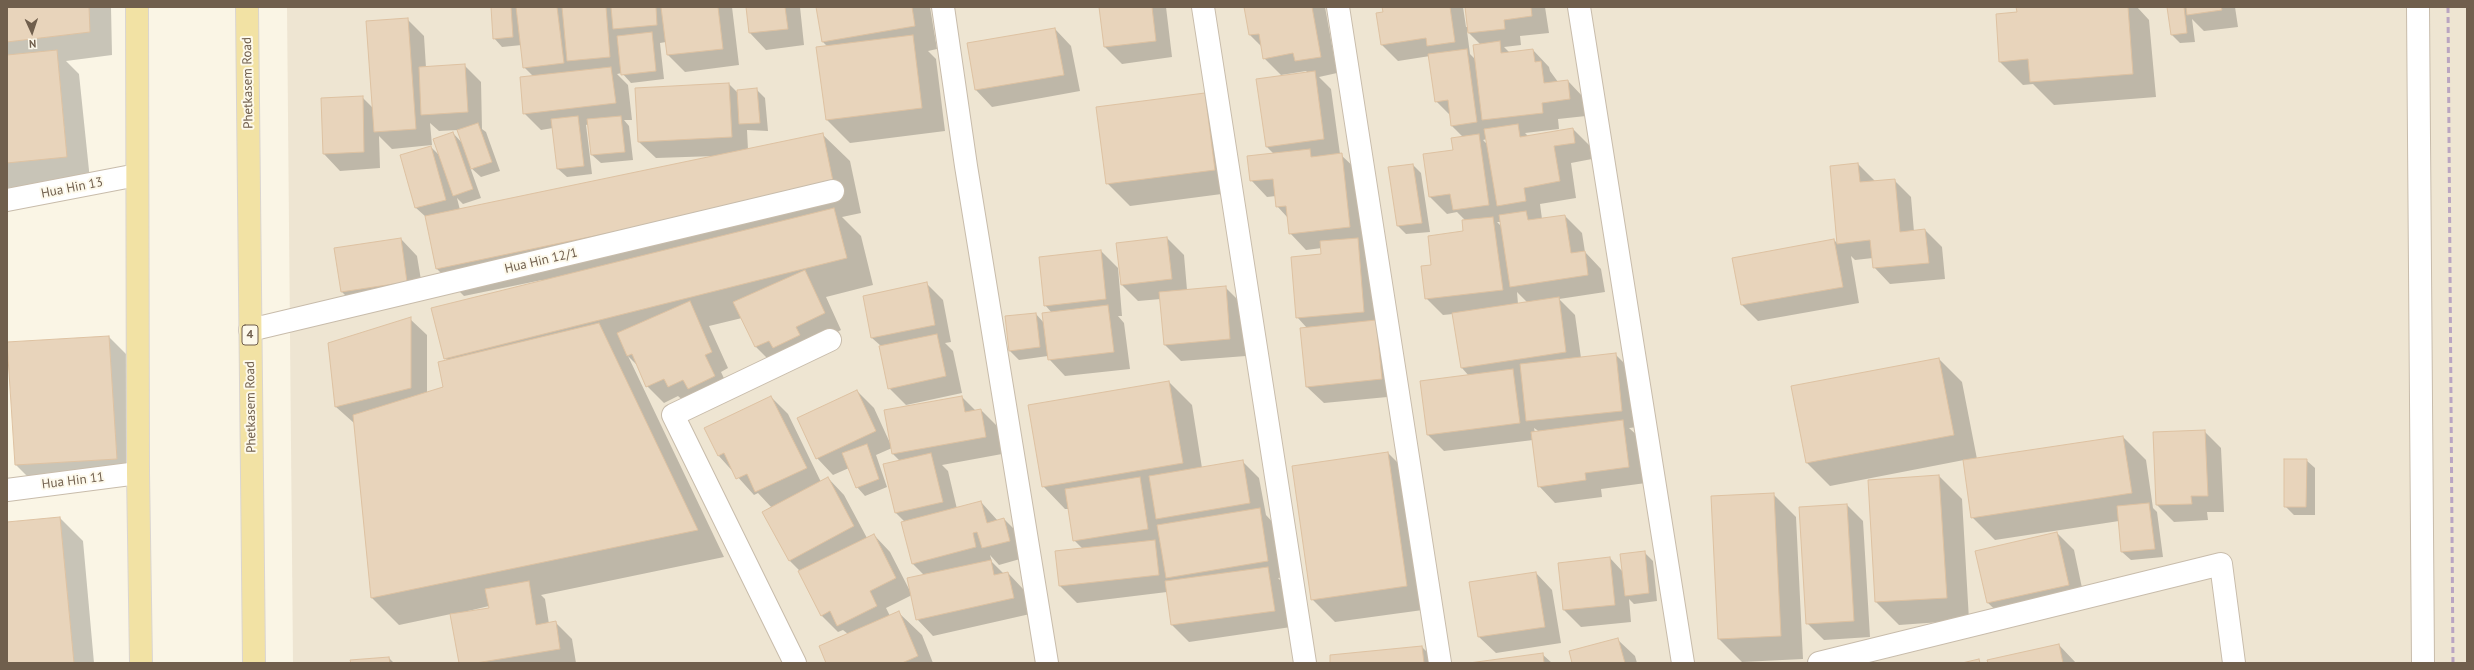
<!DOCTYPE html>
<style>
body{margin:0}
#map{position:relative;width:2474px;height:670px;overflow:hidden;background:#faf5e5;font-family:"PT Sans",sans-serif}
canvas{display:block}
.frame{position:absolute;inset:0;border:8px solid #705f4d;pointer-events:none}
.north{position:absolute;left:12px;top:12px;width:40px;height:40px;-webkit-text-stroke:3px #fdf9eb;paint-order:stroke;rotate:177deg;font-size:11px;font-weight:700;line-height:16px;text-align:center;color:#705f4d}
.north::after{content:'';display:block;margin:auto;width:14px;height:18px;background:#705f4d;clip-path:polygon(50% 0,100% 100%,50% 72%,0 100%)}
</style>
<div id="map">
<canvas width="2474" height="670"></canvas>
<div class="frame"></div>
<div class="north">N</div>
</div>
<script>
const context = document.querySelector('canvas').getContext('2d');
context.lineJoin = 'round';
function fill(path, color) { context.fillStyle = color; context.fill(path, 'evenodd'); }
const poly = rows => new Path2D(rows.map(r => 'M' + r).join(''));
function stroke(path, color, width, dash) { context.strokeStyle = color; context.lineWidth = width; context.lineCap = dash ? 'butt' : 'round'; context.setLineDash(dash || []); context.stroke(path); }
function label(font, color, halo, rows, align = 'center') {
  context.font = font + ' "PT Sans",sans-serif'; context.lineWidth = 4; context.setLineDash([]); context.textBaseline = 'middle'; context.strokeStyle = halo; context.fillStyle = color; for (const [text, x, y, turn = 0] of rows) {
    context.save(); context.translate(x, y); context.rotate((+turn || 0) * Math.PI / 180); context.textAlign = isNaN(turn) ? turn : align; if (halo) context.strokeText(text, 0, 0); context.fillText(text, 0, 0); context.restore();
  }
}
const residential = poly([
 [287,7,2467,7,2467,663,293,663]
]);
const shadow = poly([
 [7,7,111,7,112,55,66,61,79,74,90,180,7,188],
 [492,7,732,7,739,65,685,72,668,55,666,42,660,43,664,79,631,83,622,73,617,74,628,85,632,120,624,120,629,126,633,160,601,163,592,155,589,124,586,125,592,174,567,177,558,169,553,128,541,130,524,113,534,77,524,67,522,45,502,47,494,38],
 [747,7,800,7,804,45,766,50,750,33],
 [817,7,930,7,937,49,928,51,936,59,945,131,850,143,827,120,817,48,828,47,823,42],
 [1100,7,1166,7,1172,57,1122,64,1105,47],
 [1245,7,1325,7,1337,73,1319,77,1331,89,1340,154,1358,171,1366,243,1363,244,1374,255,1398,396,1324,403,1307,387,1307,328,1297,317,1322,255,1322,248,1306,250,1290,233,1288,218,1277,206,1276,196,1267,197,1251,180,1274,154,1267,147,1258,80,1308,73,1306,71,1281,75,1264,58,1262,47,1250,35],
 [1383,7,1463,7,1466,27,1468,27,1466,7,1545,7,1549,33,1520,36,1521,45,1504,47,1510,53,1533,50,1549,67,1550,71,1558,82,1568,81,1584,98,1586,116,1558,119,1559,129,1525,133,1528,136,1573,129,1590,146,1592,159,1571,163,1576,198,1540,204,1542,219,1565,216,1582,233,1585,252,1601,269,1605,292,1559,299,1575,315,1581,358,1615,354,1632,371,1638,427,1629,428,1640,438,1646,483,1601,489,1602,497,1555,503,1539,486,1533,440,1444,451,1428,435,1469,376,1462,368,1453,314,1443,315,1426,298,1432,265,1464,232,1466,221,1457,212,1447,214,1430,197,1424,155,1454,151,1464,138,1452,126,1451,116,1436,101,1430,56,1398,61,1382,45],
 [1467,31,1481,45,1475,59,1470,54],
 [1487,139,1488,145,1483,140],
 [1497,222,1501,222,1502,227],
 [1517,292,1527,302,1518,304],
 [1534,428,1537,430,1539,432,1535,433],
 [2017,7,2137,7,2149,20,2156,97,2054,105,2033,84,2023,85,2000,62,2018,13],
 [2168,7,2235,7,2238,27,2204,31,2192,19,2195,42,2180,43,2172,35],
 [407,19,424,36,426,68,464,65,481,82,482,129,486,132,500,171,481,177,470,167,481,198,463,204,457,198,460,210,715,156,656,158,639,142,729,84,738,93,756,89,765,98,768,131,747,130,748,150,822,134,850,161,861,213,842,217,861,236,873,285,826,297,841,330,773,364,756,347,742,318,709,326,728,368,721,372,731,393,686,403,678,396,664,403,647,386,638,366,628,356,724,557,541,595,545,599,549,624,555,622,572,639,576,663,460,663,451,614,399,625,372,598,354,423,336,407,410,319,427,335,427,393,444,387,447,360,445,358,543,282,542,280,464,296,437,269,426,217,416,208,431,147,441,157,453,133,463,144,458,130,439,131,430,123,432,145,392,149,379,136,380,168,340,171,324,154,362,97,373,108],
 [489,606,490,609,468,613,468,611],
 [1055,29,1071,46,1080,91,992,107,976,90,968,44],
 [1205,94,1228,117,1237,192,1130,206,1107,183],
 [1858,164,1875,181,1894,180,1911,197,1914,232,1925,230,1942,247,1945,279,1890,284,1874,267,1873,258,1855,260,1851,256,1859,303,1758,321,1742,305,1834,240,1838,244,1831,167],
 [1413,165,1421,173,1430,232,1406,234,1398,226],
 [1167,238,1184,255,1187,290,1225,287,1242,304,1246,356,1181,361,1165,345,1161,299,1138,301,1122,285],
 [401,239,417,256,424,298,358,308,342,292],
 [1101,251,1118,268,1122,316,1118,316,1124,323,1130,369,1065,376,1049,359,1048,356,1019,360,1010,351,1006,317,1036,314,1044,323,1052,313,1045,305],
 [926,283,943,300,951,342,945,343,953,351,962,393,906,405,889,388,881,346,872,338,864,296],
 [109,337,132,360,139,481,39,488,16,465],
 [1939,359,1962,382,1977,459,2123,437,2146,460,2153,508,2157,512,2163,557,2131,560,2122,552,2119,521,1995,540,1972,517,1964,460,1830,486,1807,463],
 [1169,382,1192,405,1202,468,1242,461,1259,478,1266,515,1276,526,1285,577,1278,578,1284,584,1291,627,1189,642,1172,625,1167,592,1077,603,1060,586,1083,549,1074,540,1069,509,1065,509,1043,486],
 [857,391,874,408,890,443,962,397,976,411,981,410,998,427,1002,454,942,465,948,471,957,509,981,502,998,521,1004,519,1021,536,1027,557,999,565,990,555,992,562,1004,574,1008,573,1024,590,1030,614,933,636,917,619,912,595,886,608,890,616,899,613,922,635,933,663,827,663,848,634,843,630,838,632,821,615,800,571,789,560,772,508,758,493,754,495,718,455,771,397,788,414,821,482,828,478,844,495,867,538,874,535,890,552,910,591,924,575,913,564,902,523,905,522,895,512,900,461,893,454,892,448,876,455,887,487,865,496,857,487,849,468,833,475,817,458],
 [2204,431,2221,448,2224,512,2207,512,2208,520,2174,522,2157,505],
 [1388,453,1411,476,1430,609,1335,622,1312,599],
 [2306,460,2315,468,2315,515,2294,515,2285,506],
 [1939,476,1962,499,1969,620,1899,625,1876,602],
 [1773,494,1796,517,1803,659,1742,662,1719,639],
 [1847,505,1863,521,1870,637,1824,640,1807,623],
 [60,518,83,541,94,663,7,663,7,523],
 [2057,533,2074,550,2085,602,2005,619,1988,603],
 [1644,552,1653,561,1657,601,1634,604,1629,599,1631,622,1581,627,1564,610,1559,564,1610,558,1623,572],
 [1536,573,1552,590,1561,643,1496,653,1479,637],
 [1618,640,1635,656,1637,663,1573,663],
 [2059,645,2076,663,1989,663],
 [1422,647,1438,663,1331,663],
 [1542,654,1552,663,1476,663],
 [389,658,394,663,352,663]
]);
const building = poly([
 [7,7,89,7,90,32,7,42,7,7],
 [491,7,511,7,513,37,493,39,491,7],
 [516,7,557,7,564,63,523,68,516,7],
 [562,7,606,7,610,57,567,61,562,7],
 [611,7,656,7,657,25,613,29,611,7],
 [661,7,718,7,723,49,667,55,661,7],
 [746,7,785,7,788,29,749,33,746,7],
 [816,7,912,7,915,26,822,42,816,7],
 [1099,7,1152,7,1156,41,1104,47,1099,7],
 [1244,7,1312,7,1321,57,1295,61,1293,53,1263,59,1259,34,1249,35,1244,7],
 [1382,7,1450,7,1455,42,1427,46,1426,38,1381,45,1376,13,1383,12,1382,7],
 [1465,7,1531,7,1532,16,1504,20,1505,29,1468,33,1465,7],
 [2016,7,2128,7,2133,74,2030,82,2028,59,1999,62,1996,14,2017,12,2016,7],
 [2167,7,2184,7,2187,33,2171,35,2167,7],
 [2186,7,2221,7,2222,10,2187,15,2186,7],
 [408,18,416,129,374,132,366,21,408,18],
 [1055,28,1064,75,975,90,967,43,1055,28],
 [652,32,656,71,621,75,617,36,652,32],
 [913,35,922,108,826,120,816,47,913,35],
 [1500,41,1501,53,1533,49,1535,62,1541,61,1544,83,1568,80,1570,99,1542,103,1543,113,1482,120,1473,45,1500,41],
 [1467,49,1477,122,1451,126,1448,100,1435,102,1428,54,1467,49],
 [57,50,67,157,7,163,7,55,57,50],
 [465,64,468,112,421,115,419,67,465,64],
 [611,67,616,103,523,114,520,77,611,67],
 [1315,71,1324,139,1266,147,1256,79,1315,71],
 [729,83,732,137,638,142,635,88,729,83],
 [757,88,760,123,739,124,737,90,757,88],
 [1205,93,1215,170,1106,184,1096,107,1205,93],
 [363,96,364,152,323,154,321,98,363,96],
 [578,116,584,166,557,169,551,119,578,116],
 [621,116,625,152,591,155,587,119,621,116],
 [478,123,492,162,471,169,457,130,478,123],
 [1518,124,1520,137,1573,128,1575,143,1554,146,1560,181,1524,188,1526,201,1497,206,1484,129,1518,124],
 [453,132,473,189,453,196,433,139,453,132],
 [823,133,834,186,436,269,425,216,823,133],
 [1479,134,1489,205,1453,210,1450,194,1429,197,1423,154,1453,150,1451,138,1479,134],
 [431,146,446,200,415,208,400,155,431,146],
 [1310,149,1311,157,1342,153,1350,227,1289,234,1286,206,1276,207,1273,179,1250,181,1247,156,1310,149],
 [1858,163,1860,182,1895,179,1900,232,1925,229,1929,263,1873,268,1870,240,1837,244,1830,166,1858,163],
 [1413,164,1422,223,1397,226,1388,167,1413,164],
 [834,208,847,258,444,359,431,308,834,208],
 [1526,211,1528,220,1565,215,1571,253,1585,251,1588,275,1510,287,1499,215,1526,211],
 [1493,217,1503,290,1425,299,1421,266,1431,265,1428,236,1463,231,1462,220,1493,217],
 [1167,237,1172,279,1121,285,1116,243,1167,237],
 [401,238,407,282,341,292,334,248,401,238],
 [1358,238,1364,312,1296,318,1291,257,1321,254,1320,241,1358,238],
 [1834,239,1843,287,1741,305,1732,258,1834,239],
 [1101,250,1106,299,1044,306,1039,257,1101,250],
 [805,270,825,313,796,327,800,335,773,348,769,341,755,347,733,302,805,270],
 [927,282,935,325,871,338,863,296,927,282],
 [1226,286,1230,339,1164,345,1159,292,1226,286],
 [1559,297,1566,352,1461,368,1452,313,1559,297],
 [690,301,712,352,705,355,715,376,688,389,683,380,668,387,664,379,646,387,632,354,627,356,617,333,690,301],
 [1108,305,1114,352,1048,360,1042,313,1108,305],
 [1036,313,1040,347,1009,351,1005,316,1036,313],
 [411,317,411,388,335,407,328,343,411,317],
 [1376,320,1382,379,1306,387,1300,328,1376,320],
 [599,323,698,530,371,598,353,415,443,387,438,362,599,323],
 [937,334,946,376,888,389,879,346,937,334],
 [109,336,117,459,15,465,7,342,109,336],
 [1616,353,1622,411,1526,421,1520,364,1616,353],
 [1939,358,1954,435,1806,463,1791,386,1939,358],
 [1513,369,1520,423,1427,435,1420,381,1513,369],
 [1169,381,1183,463,1042,487,1028,405,1169,381],
 [857,390,876,431,816,459,797,418,857,390],
 [771,396,807,468,755,492,747,474,736,479,724,453,718,456,704,428,771,396],
 [962,396,965,412,981,409,986,437,892,454,884,410,962,396],
 [1623,420,1629,467,1585,473,1586,480,1538,487,1531,432,1623,420],
 [2205,430,2208,496,2191,496,2192,504,2156,505,2153,432,2205,430],
 [2123,436,2132,493,1971,518,1963,460,2123,436],
 [867,444,879,479,856,488,842,453,867,444],
 [1388,452,1407,586,1311,600,1292,466,1388,452],
 [931,453,943,502,895,513,883,464,931,453],
 [2284,459,2307,459,2306,507,2284,507,2284,459],
 [1243,460,1250,503,1156,519,1149,476,1243,460],
 [1939,475,1947,598,1875,602,1868,480,1939,475],
 [828,477,854,526,789,561,762,512,828,477],
 [1140,477,1148,529,1073,541,1065,489,1140,477],
 [1774,493,1781,636,1718,639,1711,496,1774,493],
 [981,501,987,523,1004,518,1010,541,982,548,977,532,973,533,976,547,912,564,901,522,981,501],
 [2149,503,2155,549,2121,552,2117,506,2149,503],
 [1847,504,1854,621,1806,624,1799,507,1847,504],
 [1260,508,1268,561,1166,578,1157,525,1260,508],
 [60,517,74,663,7,663,7,522,60,517],
 [2057,532,2069,585,1987,603,1975,551,2057,532],
 [874,534,896,578,870,591,877,606,837,626,830,611,821,616,798,571,874,534],
 [1155,540,1159,575,1059,586,1055,551,1155,540],
 [1645,551,1649,593,1625,596,1620,554,1645,551],
 [1610,557,1615,605,1563,610,1558,563,1610,557],
 [991,560,994,575,1008,572,1014,598,916,620,907,578,991,560],
 [1268,567,1275,611,1171,625,1165,581,1268,567],
 [1536,572,1545,627,1478,637,1469,582,1536,572],
 [529,581,536,625,556,621,560,649,476,663,459,663,450,614,489,608,485,589,529,581],
 [899,611,918,656,902,663,826,663,819,646,899,611],
 [1618,638,1625,663,1572,663,1569,651,1618,638],
 [2059,644,2063,663,1988,663,1987,660,2059,644],
 [1422,646,1424,663,1330,663,1330,655,1422,646],
 [1543,653,1544,663,1469,663,1543,653],
 [389,657,390,663,351,663,350,660,389,657],
 [1979,659,1980,663,1962,663,1979,659]
]);
const minor = poly([
 [943,7,966,166,1047,663],
 [1203,7,1305,663],
 [1338,7,1440,663],
 [1579,7,1683,663],
 [2418,7,2423,663],
 [7,200,137,175],
 [250,330,833,191],
 [7,490,138,473],
 [795,663,673,415,830,340],
 [1819,663,2221,564,2234,663]
]);
const major = poly([
 [137,7,138,473,141,663],
 [247,7,254,663]
]);
const rail = poly([
 [2448,7,2453,663]
]);
const shields = [
 [250,335,16]
];
const shieldNames = [
 ["4",250,335]
];
const streetNames = [
 ["Phetkasem Road",248,83,-91],
 ["Hua Hin 13",72,188,-11],
 ["Hua Hin 12/1",541,261,-13],
 ["Phetkasem Road",251,407,-91],
 ["Hua Hin 11",73,481,-7]
];
fill(residential, '#eee5d2');
fill(shadow, '#0003');
fill(building, '#e8d4bb');
stroke(building, '#dec2a2', 1);
stroke(minor, '#c8bcab', 24);
stroke(major, '#dad5d1', 24);
stroke(minor, '#fff', 22);
stroke(major, '#f2e2a4', 22);
stroke(rail, '#baa5c2', 3, [6, 4]);
for (const [x, y, w] of shields) { const box = new Path2D(); box.roundRect(x - w / 2, y - 10, w, 20, 3); context.fillStyle = '#fdf9eb'; context.fill(box); stroke(box, '#705f4d', 1); }
label('bold 12px', '#705f4d', null, shieldNames);
label('13px', '#705f4d', '#fdf9eb', streetNames);
</script>
